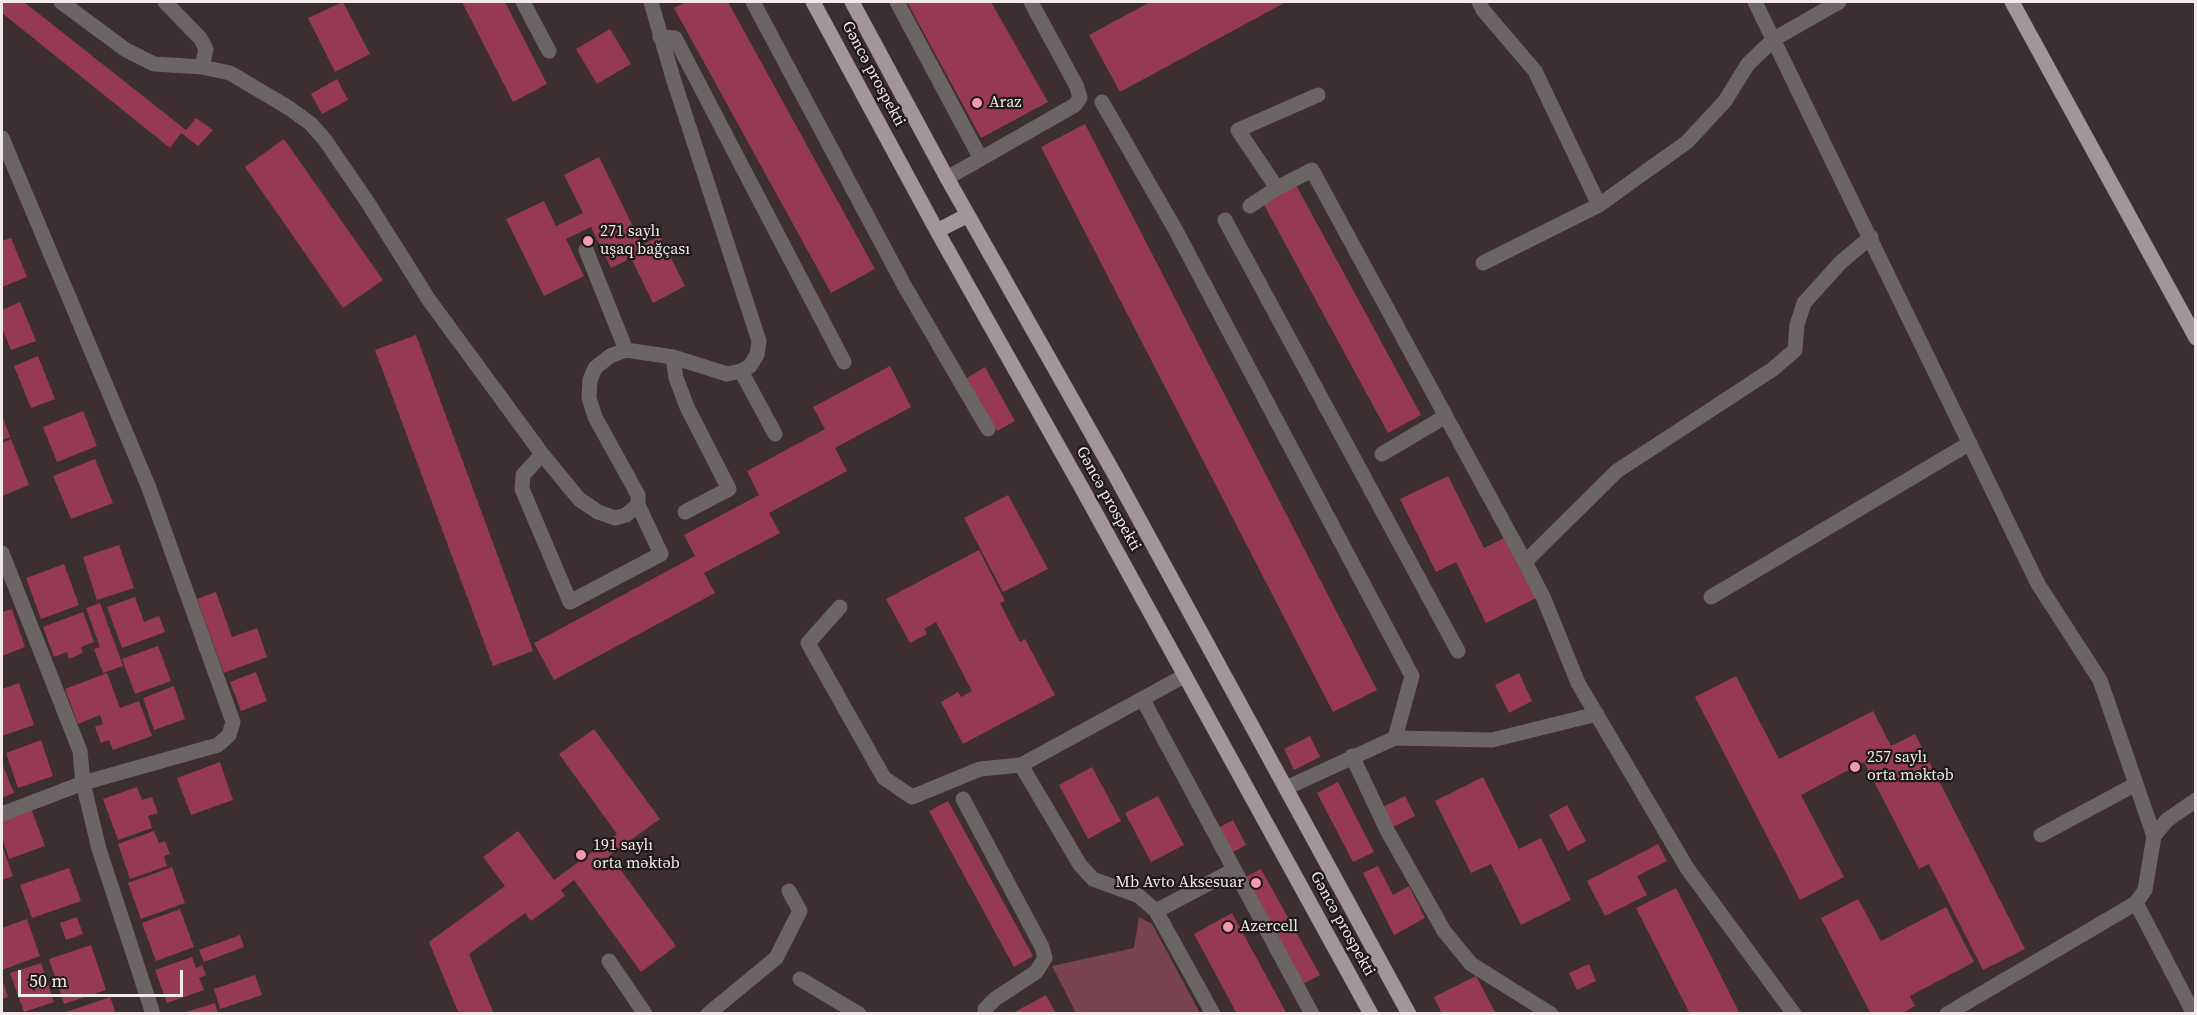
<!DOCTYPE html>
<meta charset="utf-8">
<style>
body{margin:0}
#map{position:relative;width:2197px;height:1015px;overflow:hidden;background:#3c2e31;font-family:"Source Serif 4",serif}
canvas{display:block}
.frame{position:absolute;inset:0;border:3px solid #f2e9ea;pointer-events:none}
.scale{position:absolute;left:18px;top:970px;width:165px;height:27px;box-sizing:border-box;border:3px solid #f2e9ea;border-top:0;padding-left:8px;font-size:18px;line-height:21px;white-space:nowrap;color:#f2e9ea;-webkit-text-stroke:4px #1f191a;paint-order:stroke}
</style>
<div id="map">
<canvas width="2197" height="1015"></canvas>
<div class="frame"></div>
<div class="scale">50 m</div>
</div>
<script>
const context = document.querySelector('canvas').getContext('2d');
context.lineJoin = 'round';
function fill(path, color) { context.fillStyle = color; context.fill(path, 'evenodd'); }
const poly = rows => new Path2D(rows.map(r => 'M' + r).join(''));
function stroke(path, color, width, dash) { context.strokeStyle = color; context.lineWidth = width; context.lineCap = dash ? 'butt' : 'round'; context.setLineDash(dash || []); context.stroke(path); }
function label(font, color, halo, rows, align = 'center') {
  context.font = font + ' "Source Serif 4",serif'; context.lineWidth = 4.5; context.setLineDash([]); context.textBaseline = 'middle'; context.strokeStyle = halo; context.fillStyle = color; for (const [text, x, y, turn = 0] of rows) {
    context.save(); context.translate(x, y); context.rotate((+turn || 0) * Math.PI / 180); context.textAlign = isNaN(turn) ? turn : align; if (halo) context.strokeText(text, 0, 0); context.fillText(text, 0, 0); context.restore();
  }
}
const green = poly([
 [1139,917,1152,924,1200,1013,1076,1013,1052,966,1134,948]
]);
const building = poly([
 [2,2,24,2,186,130,196,118,213,130,198,146,181,133,170,148,2,13],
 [343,2,370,54,335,72,308,18],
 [462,2,505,2,547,84,513,102],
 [686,2,728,2,875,269,831,293,674,8],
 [907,2,991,2,1048,102,981,138],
 [1150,2,1286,2,1120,92,1089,35],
 [610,29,631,64,597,84,576,49],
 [337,79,348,100,322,114,311,94],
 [1085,124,1377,690,1333,712,1041,147],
 [284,139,383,280,343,308,245,167],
 [599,157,642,245,660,236,685,286,653,303,631,258,611,268,591,227,566,239,584,276,544,296,506,219,544,201,556,226,583,213,564,175],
 [1296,185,1421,415,1388,433,1263,203],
 [11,238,27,277,2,287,2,241],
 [20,302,36,341,11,350,2,328,2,310],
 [416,335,533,651,493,666,375,350],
 [38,356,55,399,31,408,14,366],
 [890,366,911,407,835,448,847,471,769,513,780,533,704,573,715,593,554,680,534,643,695,556,684,535,759,495,747,471,825,429,813,407],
 [985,367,1015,421,997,431,967,378],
 [83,411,97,446,57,462,43,427],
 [2,415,10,437,2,440],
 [11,439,29,485,2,496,2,443],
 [95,459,113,503,71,519,53,476],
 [1448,476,1484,548,1506,537,1536,598,1486,623,1456,562,1436,572,1400,499],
 [1008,495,1048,569,1003,592,964,518],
 [119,545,134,588,97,600,83,557],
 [979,550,1005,601,1000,603,1020,642,1025,639,1055,695,963,744,941,702,958,692,961,697,972,691,936,622,924,629,927,634,910,643,886,599],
 [64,564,79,605,41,619,26,578],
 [216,592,232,637,257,628,267,657,224,673,197,599],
 [135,597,144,622,159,616,165,632,122,648,107,607],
 [100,603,123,666,103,673,94,649,100,647,86,608],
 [12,609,25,647,2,656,2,612],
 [83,612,94,642,81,647,83,653,69,659,67,652,54,657,43,627],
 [158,646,171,681,135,694,122,659],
 [256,672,267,701,241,711,230,682],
 [107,673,120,708,139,701,152,736,113,750,109,740,101,743,95,727,103,724,100,715,78,724,65,689],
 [1519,673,1532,701,1509,713,1495,685],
 [1736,676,1779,759,1873,711,1891,746,1915,734,2025,949,1983,970,1929,864,1919,869,1864,762,1801,795,1844,877,1800,900,1695,697],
 [19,683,34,725,2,736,2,689],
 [174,686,185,719,154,730,143,698],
 [594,729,660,819,610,855,676,946,641,972,574,880,561,890,565,896,531,921,525,913,469,954,494,1014,459,1014,429,942,505,886,483,857,518,831,554,880,617,834,559,754],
 [1310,736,1320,757,1294,770,1284,749],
 [41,740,53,776,18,788,6,753],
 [220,762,233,800,191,815,177,778],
 [2,763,14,793,2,798],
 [1092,767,1121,821,1088,839,1059,785],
 [1483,777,1519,849,1541,838,1571,900,1521,925,1491,864,1471,873,1435,801],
 [1338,782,1374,852,1353,862,1317,793],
 [137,787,142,800,152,797,158,813,148,816,152,828,118,840,103,799],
 [1158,796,1184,845,1151,862,1125,813],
 [1405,796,1415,816,1393,827,1383,807],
 [948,801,1033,956,1014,967,929,811],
 [1567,805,1586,841,1568,851,1549,815],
 [31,808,45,846,9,859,2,837,2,819],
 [1233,820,1246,845,1231,853,1218,828],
 [154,831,159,843,165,841,170,854,164,856,167,866,130,879,118,844],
 [1658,844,1667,861,1637,876,1647,895,1605,916,1587,881],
 [2,845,13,876,2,880],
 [1378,866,1393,895,1409,886,1425,918,1394,935,1363,873],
 [172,867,185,903,141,919,128,883],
 [69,868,81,901,32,918,20,885],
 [1261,869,1320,975,1303,984,1244,878],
 [1676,888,1710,954,1740,1014,1690,1014,1636,908],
 [1858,899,1881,941,1946,907,1974,962,1910,996,1915,1006,1901,1014,1871,1014,1821,918],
 [180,909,194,947,156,961,142,923],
 [1232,913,1287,1014,1237,1014,1194,934],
 [77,917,83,934,66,940,60,923],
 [27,919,40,956,2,970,2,928],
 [240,935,244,947,204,962,199,950],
 [91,945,106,990,64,1004,49,959],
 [192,957,196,968,202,965,206,975,199,978,204,990,167,1003,155,970],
 [41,963,54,1002,24,1012,10,973],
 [1589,964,1596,981,1577,990,1569,973],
 [255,975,262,995,220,1009,214,989],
 [1476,976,1496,1014,1442,1014,1434,997],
 [2,979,8,997,2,999],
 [1046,995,1056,1014,1011,1014],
 [110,997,116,1014,63,1014,63,1013],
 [215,1003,218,1014,183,1014,183,1013]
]);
const minor = poly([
 [61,2,126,50,154,64,202,67,230,73,289,108,311,124,325,140,368,203,429,300,542,454,579,499,598,512,615,518,626,515,638,505,638,495,595,417,589,398,590,380,595,368,610,356,626,350,673,357,727,374,741,371,750,366,757,355,759,341,673,78,651,2],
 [165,2,200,38,206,49,202,67],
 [523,2,549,51],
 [753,2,904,285,988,429],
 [897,2,981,159],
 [1479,2,1483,10,1535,71,1599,205],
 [1755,2,2038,584,2100,680,2154,836],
 [660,37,675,38,844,362],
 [1318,95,1238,130,1277,188,1312,170,1525,562,1544,599,1578,683,1687,868,1794,1014],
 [1102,102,1175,229,1412,676,1395,738],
 [2,138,149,488,233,722,229,735,218,745,83,783,2,814],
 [947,178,1075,105,1080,98,1077,87,1031,2],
 [1250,206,1277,188],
 [1225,220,1458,651],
 [586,250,626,350],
 [1483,263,1599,205,1687,142,1725,101,1748,64,1774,39,1839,2],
 [673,357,676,378,687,407,729,489,685,512],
 [741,371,775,434],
 [542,454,523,475,522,489,570,602,661,554,638,505],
 [1382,454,1446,416],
 [2,553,80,751,83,783,99,849,153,1014],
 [1525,562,1617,471,1773,369,1795,350,1797,325,1804,303,1841,262,1871,237],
 [1711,597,1970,443],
 [840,607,808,643,884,778,912,797,980,769,1021,765,1184,676],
 [1143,700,1312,1014],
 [1352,756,1388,832,1444,931,1471,964,1551,1014],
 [1021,765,1080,865,1093,879,1139,896,1156,911,1213,1014],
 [1286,788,1395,738,1492,740,1597,714],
 [963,799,1042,947,1045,958,1036,972,995,999,985,1009,985,1014],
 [2041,835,2136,784],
 [2136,903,2194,1014],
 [1156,911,1234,870],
 [609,961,645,1014],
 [800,979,859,1014],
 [708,1014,776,958,800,911,789,891],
 [1947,1014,2136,903,2145,890,2154,836,2167,820,2196,800]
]);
const major = poly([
 [813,2,937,231,1084,492,1371,1014],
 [852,2,947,178,1115,475,1409,1014],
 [2012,2,2196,338],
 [937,231,968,215]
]);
const markers = [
 [977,103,6,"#f29aac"],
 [588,241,6,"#f29aac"],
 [1855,767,6,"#f29aac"],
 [581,855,6,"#f29aac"],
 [1256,883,6,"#f29aac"],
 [1228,927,6,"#f29aac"]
];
const streetNames = [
 ["Gəncə prospekti",873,74,62],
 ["Gəncə prospekti",1108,499,61],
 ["Gəncə prospekti",1342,924,61]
];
const poiNames = [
 ["Araz",989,103],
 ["271 saylı",600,232],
 ["uşaq bağçası",600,250],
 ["257 saylı",1867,758],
 ["orta məktəb",1867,776],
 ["191 saylı",593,846],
 ["orta məktəb",593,864],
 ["Mb Avto Aksesuar",1244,883,"right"],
 ["Azercell",1240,927]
];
fill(green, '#79434f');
fill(building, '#953a52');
stroke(minor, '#6c6566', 15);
stroke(major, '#a49598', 15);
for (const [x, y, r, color] of markers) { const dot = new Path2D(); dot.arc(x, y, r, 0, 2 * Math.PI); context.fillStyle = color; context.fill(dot); stroke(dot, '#1f191a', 2); }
label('16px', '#f2e9ea', '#1f191a', streetNames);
label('16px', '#f2e9ea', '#1f191a', poiNames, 'left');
</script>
